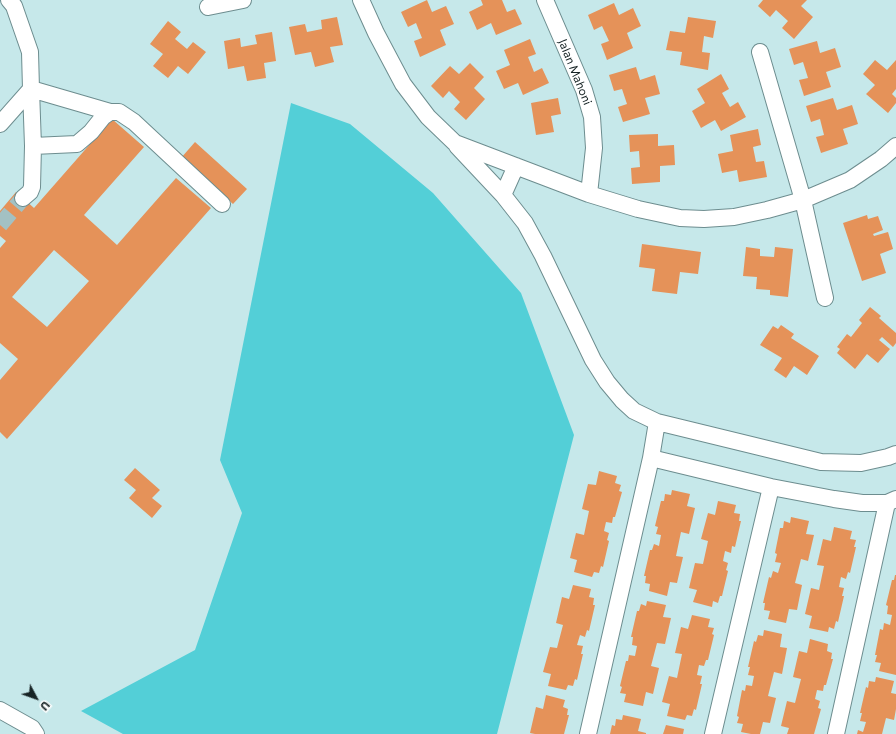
<!DOCTYPE html>
<style>
body{margin:0}
#map{position:relative;width:896px;height:734px;overflow:hidden;background:#c6e8ea;font-family:Commissioner,sans-serif}
canvas{display:block}
.north{position:absolute;left:16px;top:678px;width:40px;height:40px;-webkit-text-stroke:3px #fff;paint-order:stroke;rotate:131deg;font-size:11px;font-weight:700;line-height:16px;text-align:center;color:#172425}
.north::after{content:'';display:block;margin:auto;width:14px;height:18px;background:#172425;clip-path:polygon(50% 0,100% 100%,50% 72%,0 100%)}
</style>
<div id="map">
<canvas width="896" height="734"></canvas>
<div class="north">U</div>
</div>
<script>
const context = document.querySelector('canvas').getContext('2d');
context.lineJoin = 'round';
function fill(path, color) { context.fillStyle = color; context.fill(path, 'evenodd'); }
const poly = rows => new Path2D(rows.map(r => 'M' + r).join(''));
function stroke(path, color, width, dash) { context.strokeStyle = color; context.lineWidth = width; context.lineCap = dash ? 'butt' : 'round'; context.setLineDash(dash || []); context.stroke(path); }
function label(font, color, halo, rows, align = 'center') {
  context.font = font + ' Commissioner,sans-serif'; context.lineWidth = 3; context.setLineDash([]); context.textBaseline = 'middle'; context.strokeStyle = halo; context.fillStyle = color; for (const [text, x, y, turn = 0] of rows) {
    context.save(); context.translate(x, y); context.rotate((+turn || 0) * Math.PI / 180); context.textAlign = isNaN(turn) ? turn : align; if (halo) context.strokeText(text, 0, 0); context.fillText(text, 0, 0); context.restore();
  }
}
const green = poly([
 [291,103,350,124,433,193,521,293,574,435,497,734,123,734,81,711,195,650,242,513,220,460]
]);
const building = poly([
 [427,0,432,12,446,6,454,24,440,30,446,45,420,57,414,41,422,38,416,23,408,27,401,12],
 [481,0,502,0,507,12,515,9,522,24,496,35,491,23,477,30,469,12,483,5],
 [763,0,807,0,801,6,813,17,794,39,782,28,788,21,776,10,770,17,758,6],
 [614,3,619,15,633,8,641,26,627,33,633,48,607,60,601,44,609,41,602,26,594,30,588,15],
 [337,17,343,45,330,47,334,62,315,67,311,52,295,55,289,27,305,24,307,32,322,29,321,20],
 [688,17,716,21,713,38,704,36,702,52,710,53,708,70,680,65,682,52,666,50,670,31,685,33],
 [168,21,181,32,175,39,187,49,193,42,206,52,188,74,178,66,168,78,153,66,163,54,150,44],
 [272,32,276,61,264,63,266,78,247,81,244,66,228,69,224,41,240,38,241,47,257,44,255,35],
 [530,39,536,54,528,57,534,72,542,68,549,83,523,95,518,83,504,89,496,71,510,65,504,50],
 [817,41,820,53,835,48,841,67,826,72,831,87,804,96,799,80,808,78,803,62,794,65,789,49],
 [875,60,887,70,896,60,896,89,892,94,896,98,896,103,888,113,866,94,875,85,863,74],
 [470,63,484,77,474,88,485,99,466,120,454,109,460,102,449,91,443,98,431,86,450,66,459,74],
 [636,67,640,80,655,75,660,94,645,98,650,114,623,122,618,107,627,104,622,89,614,91,609,75],
 [721,74,729,89,722,93,730,107,738,102,746,117,721,131,715,120,701,128,692,111,705,103,697,89],
 [558,98,561,114,551,116,554,132,536,135,531,103],
 [833,98,837,110,852,105,858,124,843,129,848,144,821,153,816,137,824,135,820,119,811,122,806,106],
 [112,119,144,147,84,215,117,245,176,178,211,208,7,439,0,432,0,380,18,359,0,343,0,248,6,241,0,236,0,211,16,192,34,208],
 [54,250,89,281,47,327,12,297],
 [758,129,761,145,753,147,756,162,764,161,767,177,739,182,737,170,722,173,718,154,733,151,730,135],
 [658,134,658,146,674,145,675,165,660,166,660,182,632,184,631,168,640,167,639,151,630,152,629,135],
 [195,142,247,189,233,204,181,158],
 [867,215,868,219,878,216,883,230,873,234,874,236,888,232,893,249,880,254,886,273,862,281,843,223],
 [642,244,701,252,698,274,680,272,677,294,652,291,655,269,639,267],
 [746,247,760,249,760,256,774,257,775,247,793,249,788,297,770,295,770,290,756,289,757,277,743,276],
 [870,307,881,316,879,318,896,333,896,343,893,347,882,337,879,340,890,349,878,363,867,354,855,369,837,353,840,349,837,347,847,334,851,337,862,323,859,320],
 [781,325,794,334,791,338,819,356,807,375,794,366,786,378,774,370,782,358,760,345,773,326,778,329],
 [135,468,160,490,152,498,162,506,152,518,129,498,136,490,124,480],
 [599,471,617,476,615,483,621,485,619,491,622,492,615,517,613,517,612,523,606,522,604,531,609,533,607,540,609,541,603,567,601,566,599,573,594,572,592,577,574,572,577,560,570,558,576,533,584,535,589,511,582,509,588,484,596,485],
 [672,490,690,494,687,506,695,508,689,534,681,532,676,556,683,557,677,583,670,582,667,596,649,591,650,584,645,583,646,576,644,576,650,550,652,550,654,544,659,546,661,535,656,534,658,527,655,526,661,501,664,501,665,494,671,495],
 [718,501,736,505,734,513,740,514,739,521,741,521,735,547,732,546,731,553,725,551,723,561,728,563,726,570,728,571,722,596,720,596,718,603,713,601,712,607,693,602,697,590,689,588,695,563,703,564,708,541,701,539,708,513,715,515],
 [791,517,809,521,806,534,814,535,808,561,801,559,795,583,802,585,797,610,789,609,786,623,768,619,770,611,764,610,765,603,763,603,769,577,771,578,773,571,778,573,781,563,775,562,777,554,775,553,780,528,783,528,784,521,790,523],
 [834,527,852,531,850,539,856,540,854,547,856,547,850,573,848,572,846,579,841,577,839,587,844,588,842,596,844,596,838,622,836,621,834,629,829,627,828,632,809,628,812,616,805,614,811,588,819,590,824,566,817,565,823,539,831,541],
 [895,575,896,575,896,675,879,671,881,663,875,662,877,655,875,655,880,629,883,630,884,623,890,625,892,615,887,614,888,606,886,605,892,580,894,580],
 [573,585,591,589,589,597,594,598,593,605,595,605,589,631,587,630,585,637,580,635,577,645,583,646,581,654,583,654,577,680,575,679,573,686,568,685,566,690,548,686,551,674,543,672,550,647,557,648,563,625,556,623,562,597,569,599],
 [647,601,666,605,663,617,671,618,665,644,657,643,651,666,659,668,653,694,646,692,643,706,624,702,626,694,620,693,622,687,620,686,626,661,628,661,629,655,635,656,637,646,632,645,633,637,631,637,637,611,639,611,641,604,646,606],
 [692,615,710,619,708,627,714,628,712,634,714,635,708,660,706,660,704,666,699,665,697,675,702,676,700,684,702,684,696,710,694,709,692,716,687,715,685,720,667,716,670,704,662,702,669,676,677,678,682,654,675,653,681,627,688,629],
 [764,630,782,634,780,647,787,648,782,674,774,672,768,696,776,698,770,723,763,722,760,734,751,734,741,732,743,724,737,723,739,717,737,716,742,690,745,691,746,685,752,686,754,676,748,675,750,667,748,667,754,641,756,642,758,635,763,636],
 [810,639,828,644,827,651,832,653,831,659,833,659,826,685,824,685,823,691,817,690,815,699,820,701,818,708,821,709,814,734,787,734,789,728,781,726,787,701,795,703,801,679,793,677,799,651,807,653],
 [876,677,894,681,891,693,896,694,896,709,894,720,886,718,882,734,857,734,858,730,863,732,866,722,860,721,862,713,860,713,866,687,868,688,869,681,875,682],
 [546,695,565,700,563,707,568,709,567,715,569,715,564,734,535,734,530,733,536,707,543,709],
 [623,715,641,719,638,731,646,733,646,734,610,734,612,725,615,726,616,719,622,720],
 [666,725,684,729,683,734,663,734]
]);
const minorTunnel = poly([
 [0,225,23,198]
]);
const minor = poly([
 [9,0,14,6,30,52,31,89,110,112,119,112,134,122,222,204],
 [361,0,376,33,403,84,428,117,455,143,589,194,638,209,680,218,704,219,734,217,767,210,803,200,850,180,881,159,896,146],
 [545,0,584,90,592,117,594,148,589,194],
 [208,7,243,0],
 [760,52,803,200,825,298],
 [0,124,31,89,33,146,32,187,30,192,23,198],
 [33,146,77,144,91,132,103,117,110,112],
 [457,146,503,195,525,223,543,256,593,360,607,382,622,400,634,411,657,422,821,462,861,463,888,457,896,454],
 [503,195,516,166],
 [657,422,651,458,771,487,834,499,862,503,887,503,896,499],
 [0,710,32,728,36,734],
 [588,734,651,458],
 [713,734,771,487],
 [836,734,887,503]
]);
const streetNames = [
 ["Jalan Mahoni",575,72,68]
];
fill(green, '#53cfd7');
fill(building, '#e59259');
stroke(minorTunnel, '#a3c1c3', 16, [16, 8]);
stroke(minor, '#6d8d8f', 18);
stroke(minor, '#fff', 16);
label('12px', '#172425', '#fff', streetNames);
</script>
